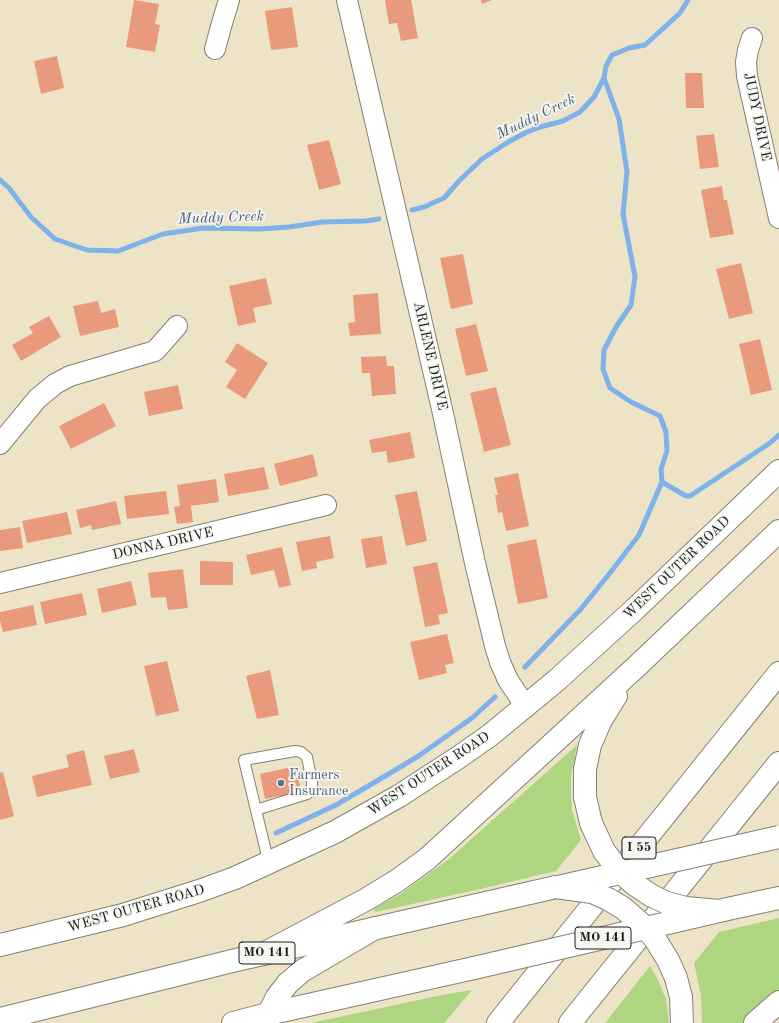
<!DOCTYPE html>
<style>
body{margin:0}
canvas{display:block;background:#ede4c7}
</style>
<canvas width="779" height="1023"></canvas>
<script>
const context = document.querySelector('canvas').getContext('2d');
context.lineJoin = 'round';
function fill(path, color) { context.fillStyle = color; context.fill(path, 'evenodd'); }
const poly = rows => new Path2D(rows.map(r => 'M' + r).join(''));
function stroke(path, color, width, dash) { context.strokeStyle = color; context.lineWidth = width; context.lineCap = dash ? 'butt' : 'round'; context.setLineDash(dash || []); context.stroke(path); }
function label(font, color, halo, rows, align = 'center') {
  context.font = font + ' "Old Standard TT",serif'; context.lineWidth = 3.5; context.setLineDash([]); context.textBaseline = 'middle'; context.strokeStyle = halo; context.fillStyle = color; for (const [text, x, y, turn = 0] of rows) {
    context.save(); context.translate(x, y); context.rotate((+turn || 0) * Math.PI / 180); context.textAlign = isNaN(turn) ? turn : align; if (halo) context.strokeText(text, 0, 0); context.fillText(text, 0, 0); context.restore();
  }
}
const green = poly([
 [577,745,571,776,571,793,572,810,581,840,556,871,476,890,376,912,374,911,374,909,402,893,449,859],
 [779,918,779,991,743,1023,702,1023,701,995,694,963,719,932],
 [650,966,656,976,666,999,669,1023,605,1023],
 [472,990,444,1023,311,1023,447,994]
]);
const stream = poly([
 [0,180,9,188,31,217,55,239,87,250,118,251,163,234,203,228,260,229,289,227,322,222,366,221,379,219],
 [412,210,424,207,444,198,460,180,482,159,510,141,525,133,540,127,563,121,580,112,594,97,604,78,606,66,612,55,629,48,645,45,680,13,688,0],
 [662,482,686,496,690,496,770,443,779,435],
 [525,667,580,610,610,573,639,535,662,482,661,469,667,451,666,432,660,416,631,402,610,388,603,369,604,350,616,327,631,305,635,277,623,214,627,172,619,119,604,78],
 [276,833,336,805,392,772,420,755,472,718,495,697]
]);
const building = poly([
 [134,0,159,4,155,24,160,25,155,52,126,47],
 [385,0,411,0,418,38,401,41,397,23,389,24],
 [481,0,492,0,482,4],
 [292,7,298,47,271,50,265,11],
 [57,56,64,88,41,94,34,61],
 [685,73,702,73,704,108,686,108],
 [714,134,719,167,700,169,696,136],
 [329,140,341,184,319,190,307,145],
 [722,186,724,200,727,200,734,234,710,238,701,190],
 [463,254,473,304,451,309,440,258],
 [741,263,753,313,729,319,716,269],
 [266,278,272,304,253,308,256,322,238,326,229,286],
 [378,293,381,334,350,336,348,323,355,322,353,295],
 [98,301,101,313,115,309,119,327,80,336,73,306],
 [49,316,61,337,21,361,12,345,33,333,29,327],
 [476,324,488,371,466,376,455,329],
 [760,339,772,390,751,395,739,344],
 [237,343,268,363,245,399,226,387,237,370,225,362],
 [386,356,387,366,394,366,396,394,372,396,370,373,362,373,361,357],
 [178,385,183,409,149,416,144,392],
 [496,387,511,445,484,452,470,393],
 [104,403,116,426,71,449,59,426],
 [410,432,415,458,388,463,386,451,372,453,369,440],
 [313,454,318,476,280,486,274,464],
 [264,467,269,489,228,496,224,474],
 [518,473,529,526,506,531,502,512,498,513,495,495,498,495,494,478],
 [216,479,219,502,191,506,193,522,177,524,174,507,180,506,177,485],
 [166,491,169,514,127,519,124,496],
 [417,491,427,541,406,546,395,495],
 [116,501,121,524,92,530,91,525,80,528,76,510],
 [67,512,72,534,27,543,22,521],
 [20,527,23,548,0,551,0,530],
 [330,536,334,558,316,562,317,568,302,571,296,542],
 [382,536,387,564,366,568,361,539],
 [536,539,548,598,518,604,507,545],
 [282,547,291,585,279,588,274,570,251,575,246,555],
 [200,561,233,562,233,585,200,585],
 [437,562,448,613,438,615,440,624,425,627,413,567],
 [183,569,188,608,168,610,166,597,151,598,148,573],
 [131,581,137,605,102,613,97,589],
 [82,593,87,615,45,624,40,602],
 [33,605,37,625,3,632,0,621,0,612],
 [447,634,454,663,445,665,447,673,419,680,410,642],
 [167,661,179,711,156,716,144,666],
 [270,670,279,715,257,719,246,676],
 [134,749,140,772,110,779,104,756],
 [84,750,92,785,37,797,32,776,69,767,66,755],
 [296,766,301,792,265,799,260,774],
 [3,772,14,816,0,820,0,773]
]);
const service = poly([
 [256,810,307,794,312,788,312,782,307,757,301,752,295,751,244,760,256,810,269,864]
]);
const minor = poly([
 [347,0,442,409,475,563,495,646,500,662,508,680,526,707],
 [752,38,748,50,746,62,747,76,779,218],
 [215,49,222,23,229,0],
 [0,444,37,399,55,384,70,376,155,351,177,326],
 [0,583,326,505]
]);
const tertiary = poly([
 [0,945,123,915,199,891,235,878,335,832,399,796,459,757,489,736,557,680,635,609,779,471]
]);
const trunk = poly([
 [732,908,779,898],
 [0,1019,232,961,556,887],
 [233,1023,268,1014,474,968]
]);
const motorway = poly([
 [591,823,585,797,585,769,590,745,601,720,616,696],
 [263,954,367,899,398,880,427,859,636,667,779,531],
 [676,978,681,997,682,1023],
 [264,1023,277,997,288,983,302,971,375,928],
 [498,1023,779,673],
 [570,1023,779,763],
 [755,1023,779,1002]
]);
const primaryBridge = poly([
 [558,887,779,837]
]);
const trunkBridge = poly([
 [474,968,732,908]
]);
const motorwayBridge = poly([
 [591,823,604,851,620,872,634,884,652,896,667,903,686,908,719,911],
 [556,887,592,892,608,899,623,908,646,928,655,939,668,960,676,978]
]);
const markers = [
 [281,783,4,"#5c6f8a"]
];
const shields = [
 [639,848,34],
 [603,938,56],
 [267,953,56]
];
const shieldNames = [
 ["I 55",639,848],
 ["MO 141",603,938],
 ["MO 141",267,953]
];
const streetNames = [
 ["JUDY DRIVE",757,117,78],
 ["ARLENE DRIVE",430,356,77],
 ["DONNA DRIVE",163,544,-13],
 ["WEST OUTER ROAD",677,568,-44],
 ["WEST OUTER ROAD",429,774,-33],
 ["WEST OUTER ROAD",136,909,-16]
];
const serviceNames = [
 ["Farmers",289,775],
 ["Insurance",289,791]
];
const waterNames = [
 ["Muddy Creek",536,117,-26],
 ["Muddy Creek",221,218,-2]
];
fill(green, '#aed580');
stroke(stream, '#7fb1eb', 5);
fill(building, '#e99a7d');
stroke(service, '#848072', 12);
stroke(minor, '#848072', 22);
stroke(tertiary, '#848072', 24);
stroke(trunk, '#848072', 24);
stroke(motorway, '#848072', 24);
stroke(service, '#fff', 10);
stroke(minor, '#fff', 20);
stroke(tertiary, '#fff', 22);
stroke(trunk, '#fff', 22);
stroke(motorway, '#fff', 22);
stroke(primaryBridge, '#848072', 24, []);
stroke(trunkBridge, '#848072', 24, []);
stroke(motorwayBridge, '#848072', 24, []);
stroke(primaryBridge, '#fff', 22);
stroke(trunkBridge, '#fff', 22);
stroke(motorwayBridge, '#fff', 22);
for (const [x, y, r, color] of markers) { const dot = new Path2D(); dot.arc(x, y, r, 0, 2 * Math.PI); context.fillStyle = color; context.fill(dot); stroke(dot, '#f6f6f2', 1.5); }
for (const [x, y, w] of shields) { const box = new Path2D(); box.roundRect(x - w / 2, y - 11, w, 22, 3); context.fillStyle = '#f6f6f2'; context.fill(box); stroke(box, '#1c1c1c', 1); }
label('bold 13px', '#1c1c1c', null, shieldNames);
label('14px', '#1c1c1c', '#f6f6f2', streetNames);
label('14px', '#4e5e75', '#f6f6f2', serviceNames, 'left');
label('italic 15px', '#44586f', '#f6f6f2', waterNames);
</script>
